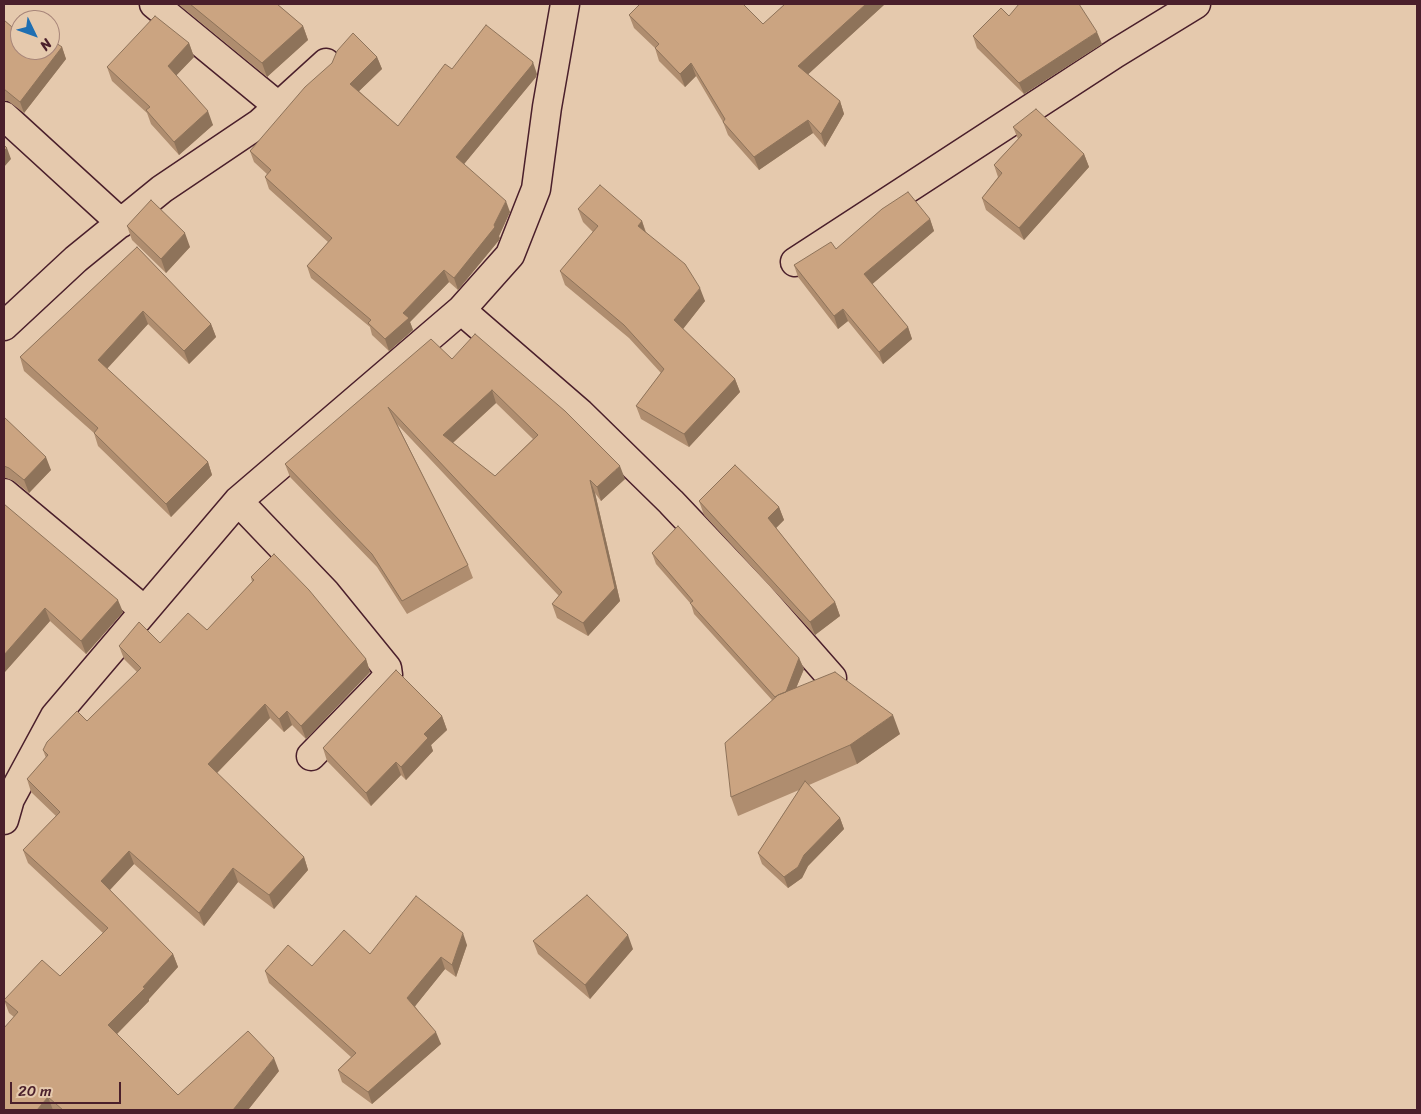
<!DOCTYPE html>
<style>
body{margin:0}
#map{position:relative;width:1421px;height:1114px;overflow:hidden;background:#e5c9ad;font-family:Sriracha,sans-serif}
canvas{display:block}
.frame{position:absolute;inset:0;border:5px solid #4a1f2b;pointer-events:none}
.north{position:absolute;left:10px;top:10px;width:50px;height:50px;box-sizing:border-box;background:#e5c9ad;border:1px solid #a78579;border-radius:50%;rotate:132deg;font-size:14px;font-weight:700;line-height:20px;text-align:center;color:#4a1f2b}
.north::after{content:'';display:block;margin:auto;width:18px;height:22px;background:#1f6fb2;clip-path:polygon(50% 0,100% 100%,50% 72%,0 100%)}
.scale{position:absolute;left:10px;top:1082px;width:111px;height:22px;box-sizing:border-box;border:2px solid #4a1f2b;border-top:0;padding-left:6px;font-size:15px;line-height:18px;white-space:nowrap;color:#4a1f2b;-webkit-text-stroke:4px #e5c9ad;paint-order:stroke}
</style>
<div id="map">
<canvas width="1421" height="1114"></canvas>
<div class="frame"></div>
<div class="north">N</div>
<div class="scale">20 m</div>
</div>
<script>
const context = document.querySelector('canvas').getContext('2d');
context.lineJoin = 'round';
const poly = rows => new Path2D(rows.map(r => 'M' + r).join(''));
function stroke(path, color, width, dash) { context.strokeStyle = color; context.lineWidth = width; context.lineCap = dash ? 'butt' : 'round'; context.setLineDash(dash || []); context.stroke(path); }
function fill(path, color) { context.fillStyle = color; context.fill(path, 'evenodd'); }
const street = poly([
 [154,4,278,106],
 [4,116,121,223],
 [795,262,1116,53,1196,4],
 [461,310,580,413,671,502,760,596,832,678],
 [4,326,76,259,162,189,260,123,326,63],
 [4,493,144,610],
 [238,501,326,593,387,668,388,675,382,683,311,756],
 [4,820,10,799,55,716,238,501,461,310,510,255,536,189,547,107,565,4]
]);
const wall = poly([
 [178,4,277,4,303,26,308,40,267,77],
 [785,4,885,4,808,74,840,101,844,114,825,147,813,133,759,170,728,135,723,122,696,76,685,87,659,61,655,48,634,28,629,15,763,24],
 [1009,16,1102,44,1024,94,977,48,973,36],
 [4,20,12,27,62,47,66,59,24,113,8,101,4,101],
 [189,43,194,57,176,75,213,125,179,155,151,124,147,113,112,81,107,67],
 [377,57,382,69,359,91,398,126,452,69,537,74,536,77,464,164,510,212,499,236,500,239,458,290,449,282,410,322,413,330,389,351,372,335,370,327,311,278,307,266,328,242,269,189,265,177,267,174,254,162,250,151],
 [1013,127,1084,154,1089,167,1024,240,986,210,982,198,998,177,994,165,1018,139],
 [578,209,642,221,646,232,705,301,683,329,735,379,740,392,689,447,641,419,636,406,661,373,629,338,565,285,560,271,593,232,583,222],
 [930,219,934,231,872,284,908,327,912,339,883,364,848,321,838,329,798,277,794,265],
 [127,226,190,247,166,273,132,240],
 [137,247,211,324,216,337,189,364,148,324,107,369,208,462,212,475,171,517,98,446,94,433,24,371,20,357],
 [452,359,625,479,601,501,595,493,620,601,588,636,557,618,552,604,559,596,397,424,468,565,473,578,407,614,377,567,290,477,285,464],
 [496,403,533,439,495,476,453,443],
 [4,417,51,470,29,493,14,481,6,478,4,478],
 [699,501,779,507,784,520,776,528,835,602,840,616,815,635,704,515],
 [4,504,123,612,86,654,50,621,4,673],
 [652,553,799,658,804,669,796,688,900,734,857,764,809,785,840,818,844,829,808,866,802,878,788,888,762,864,758,853,799,790,738,816,731,797,772,700,694,614,691,604,656,564],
 [251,577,366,659,370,672,306,739,292,725,284,732,270,718,217,773,304,857,308,870,274,909,238,882,204,926,134,864,110,890,173,954,178,967,149,999,149,1001,117,1034,178,1095,279,1071,248,1110,4,1110,14,1017,9,1013,4,1000,60,976,103,933,28,863,23,850,56,816,31,792,27,779,46,758,43,750,87,721,137,672,124,659,119,646,160,643,207,630,252,582],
 [442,716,447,730,431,745,433,751,406,780,401,775,371,806,327,761,323,748],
 [533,941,633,949,590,999,538,954],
 [467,945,456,977,445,969,415,1006,441,1044,372,1104,342,1082,338,1070,351,1057,269,983,265,971,312,966,370,954]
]);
const shadedWall = poly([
 [866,4,885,4,803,79,798,66],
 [303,26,308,40,267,77,262,63],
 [1097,32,1102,44,1024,94,1019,83],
 [189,43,194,57,173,79,168,66],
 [62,47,66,59,24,113,20,102],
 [377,57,382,69,354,96,350,84],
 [533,62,537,74,536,77,460,169,456,157],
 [691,63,696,76,685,87,680,74],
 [840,101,844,114,825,147,821,134],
 [208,111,213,125,179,155,174,142],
 [808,120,813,133,759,170,754,157],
 [7,148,11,159,4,167,4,151],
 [1084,154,1089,167,1024,240,1019,228],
 [506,201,510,212,499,236,500,239,458,290,454,278,494,225],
 [930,219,934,231,869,287,864,274],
 [642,221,646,234,638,226],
 [185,233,190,247,166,273,161,259],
 [444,270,449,282,410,322,413,330,389,351,385,339,403,313],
 [700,288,705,301,679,334,674,320],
 [843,309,848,321,838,329,834,316],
 [143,311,148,324,103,373,98,360],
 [211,324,216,337,189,364,184,351],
 [908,327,912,339,883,364,879,352],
 [735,379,740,392,689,447,684,434],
 [492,390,496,403,447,448,443,435],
 [46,457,51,470,29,493,24,480],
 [208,462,212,475,171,517,166,504],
 [620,466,625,479,601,501,597,487],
 [590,480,595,493,620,601,588,636,583,623],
 [779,507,784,520,772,532,768,518],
 [118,600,123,612,86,654,81,641],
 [835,602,840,616,815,635,810,622],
 [45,608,50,621,4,673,4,655],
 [799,658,804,669,785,715,781,703],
 [366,659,370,672,306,739,301,726],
 [265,704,270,718,213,777,208,764],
 [287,711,292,725,284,732,279,719],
 [893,715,900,734,857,764,850,745],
 [442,716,447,730,431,745,433,751,406,780,401,767,424,734],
 [396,762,401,775,371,806,366,793],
 [840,818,844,829,808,866,802,878,788,888,784,877,804,855],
 [129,851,134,864,106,894,101,881],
 [304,857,308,870,274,909,269,895],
 [233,868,238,882,204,926,199,913],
 [463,933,467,945,456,977,452,965],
 [628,935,633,949,590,999,585,985],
 [173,954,178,967,149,999,149,1001,113,1038,108,1025],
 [441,957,445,969,412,1010,407,998],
 [436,1032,441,1044,372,1104,368,1092],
 [274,1058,279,1071,248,1110,233,1110],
 [48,1097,53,1110,37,1110]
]);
const building = poly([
 [190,4,277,4,303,26,262,63,190,4],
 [640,4,743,4,763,24,785,4,866,4,798,66,840,101,821,134,808,120,754,157,723,122,725,119,691,63,680,74,655,48,659,44,629,15,640,4],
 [1019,4,1079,4,1097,32,1019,83,973,36,1001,8,1009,16,1019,4],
 [20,16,26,20,20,20,20,50,50,50,50,39,62,47,20,102,4,89,4,20,12,27,20,16],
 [155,16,189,43,168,66,208,111,174,142,146,110,150,107,107,67,155,16],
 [486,25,533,62,532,65,456,157,506,201,494,225,495,227,454,278,444,270,403,313,409,318,385,339,368,323,371,320,307,266,332,238,265,177,271,170,250,151,305,87,332,63,337,51,353,33,377,57,350,84,398,126,445,64,452,69,486,25],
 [1036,109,1084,154,1019,228,982,198,1002,173,994,165,1022,135,1013,127,1036,109],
 [4,145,7,148,4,151,4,145],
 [600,185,642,221,638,226,685,264,700,288,674,320,735,379,684,434,636,406,664,369,624,325,560,271,598,226,578,209,600,185],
 [908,192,930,219,864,274,908,327,879,352,843,309,834,316,794,265,831,242,836,249,882,209,908,192],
 [151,200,185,233,161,259,127,226,151,200],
 [137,247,211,324,184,351,143,311,98,360,208,462,166,504,94,433,98,428,20,357,137,247],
 [475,334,565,411,620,466,597,487,590,480,615,588,583,623,552,604,562,592,388,407,468,565,402,601,372,554,285,464,431,339,452,359,475,334],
 [492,390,538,435,495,476,443,435,492,390],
 [4,417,46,457,24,480,9,468,4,466,4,417],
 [735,465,779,507,768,518,835,602,810,622,699,501,735,465],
 [4,504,118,600,81,641,45,608,4,655,4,504],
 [678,526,799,658,786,692,778,695,775,697,690,603,693,601,652,553,678,526],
 [274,554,309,590,366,659,301,726,287,711,279,719,265,704,208,764,304,857,269,895,233,868,199,913,129,851,101,881,173,954,143,987,145,988,108,1025,178,1095,248,1031,274,1058,233,1110,63,1110,48,1097,37,1110,4,1110,4,1028,18,1012,4,1000,42,960,60,976,108,928,23,850,60,812,27,779,48,755,43,750,47,742,77,711,87,721,141,668,119,646,139,622,160,643,188,613,207,630,254,580,251,577,274,554],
 [396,670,442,716,424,734,428,738,401,767,396,762,366,793,323,748,396,670],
 [835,672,893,715,850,745,731,797,725,743,778,695,835,672],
 [805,781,840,818,804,855,798,867,784,877,758,853,805,781],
 [587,895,628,935,585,985,533,941,587,895],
 [416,896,463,933,452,965,441,957,407,998,436,1032,368,1092,338,1070,356,1053,265,971,288,945,312,966,344,930,370,954,416,896]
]);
stroke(street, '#4a1f2b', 31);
stroke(street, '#e5c9ad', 28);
fill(wall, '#af8d6f');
fill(shadedWall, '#8e735a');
fill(building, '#cba481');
stroke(building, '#8e735a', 1);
</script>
